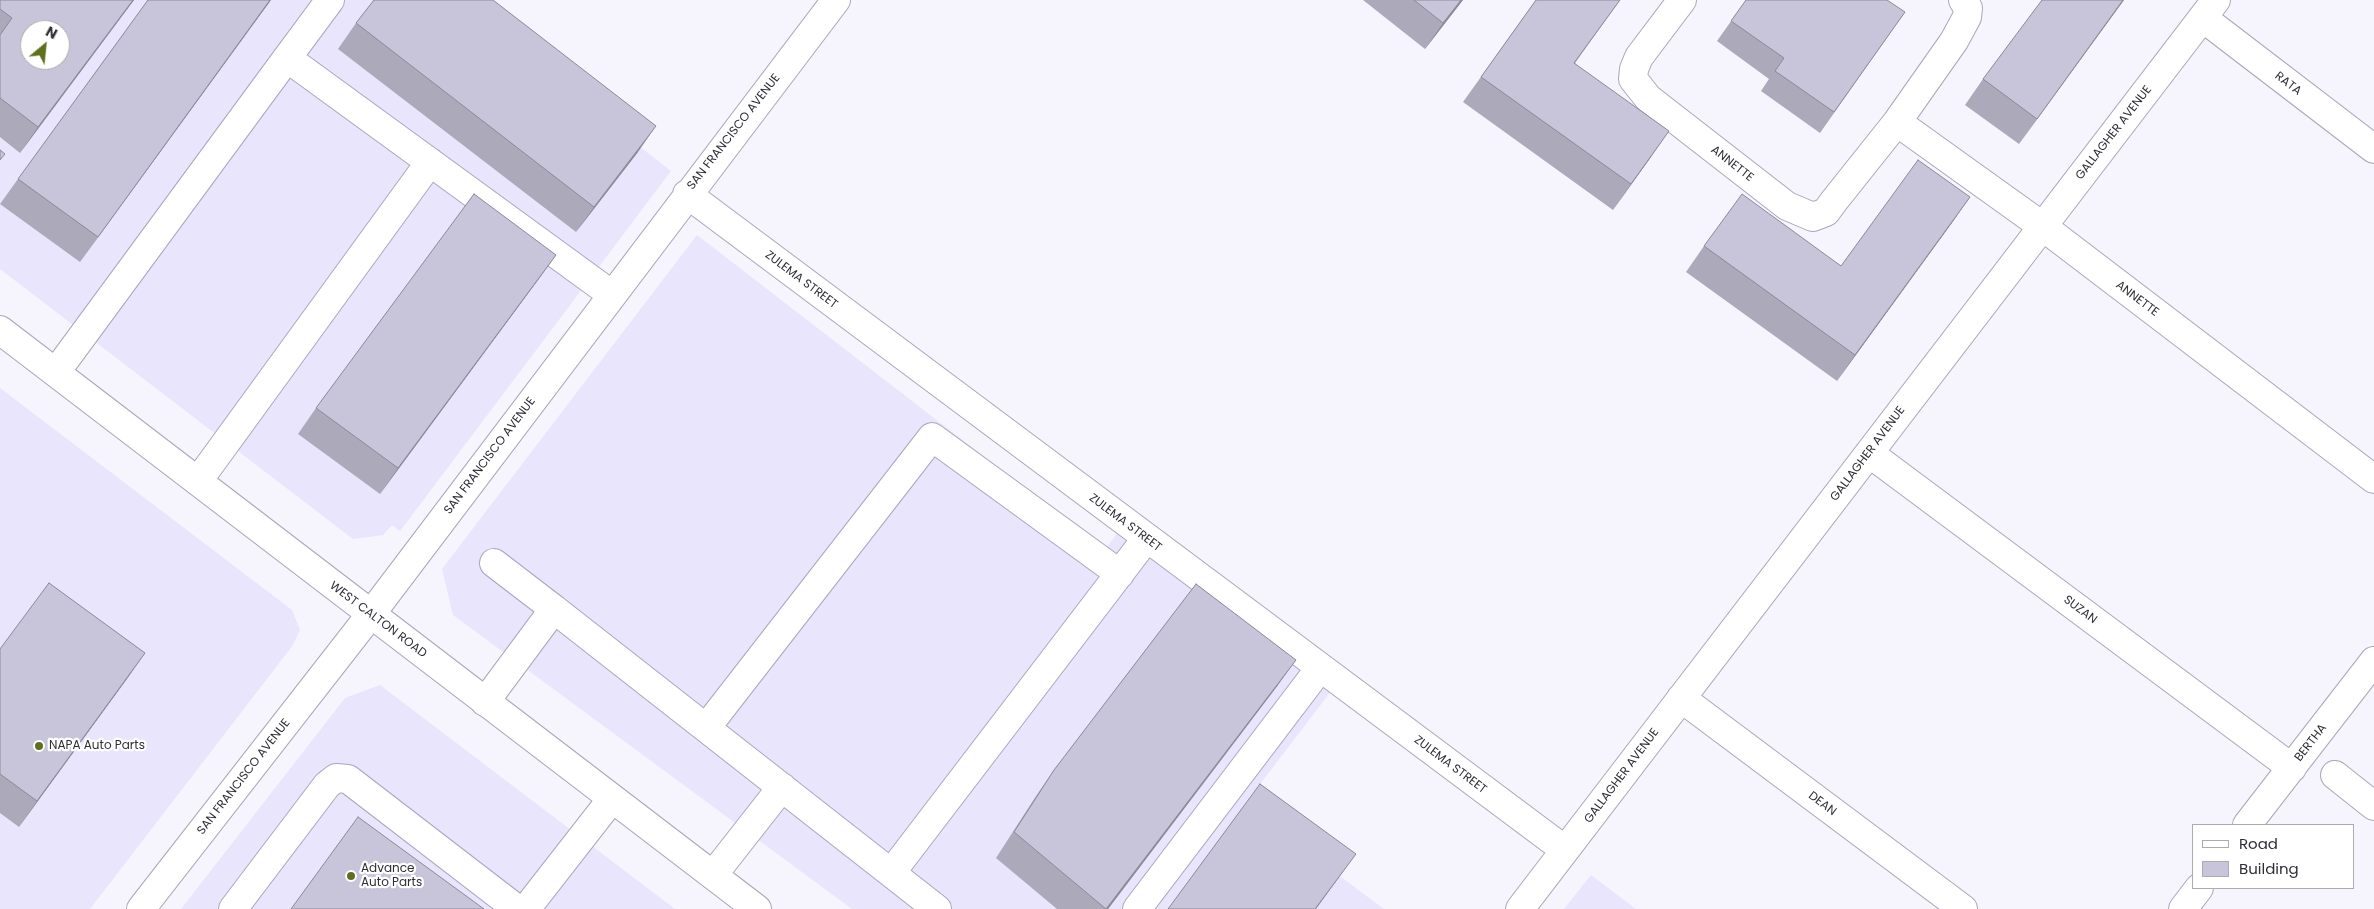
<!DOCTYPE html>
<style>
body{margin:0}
#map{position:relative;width:2374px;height:909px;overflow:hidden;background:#f6f4fd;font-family:Poppins,sans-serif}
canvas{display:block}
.legend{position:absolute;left:2192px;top:824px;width:162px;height:65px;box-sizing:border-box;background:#fff;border:1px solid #acabae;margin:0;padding:6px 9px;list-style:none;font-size:15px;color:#2f2d35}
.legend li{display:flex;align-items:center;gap:10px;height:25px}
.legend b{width:25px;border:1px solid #acabae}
.north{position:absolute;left:20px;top:20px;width:50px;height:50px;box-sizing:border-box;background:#fff;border:1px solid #acabae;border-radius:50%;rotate:28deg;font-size:14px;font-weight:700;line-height:20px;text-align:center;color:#2f2d35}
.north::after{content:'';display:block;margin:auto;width:18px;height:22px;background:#5e701d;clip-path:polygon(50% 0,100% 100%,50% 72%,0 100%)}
</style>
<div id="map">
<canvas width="2374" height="909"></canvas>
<ul class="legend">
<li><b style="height:6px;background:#fff"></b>Road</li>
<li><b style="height:14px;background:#c8c4d9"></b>Building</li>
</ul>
<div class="north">N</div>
</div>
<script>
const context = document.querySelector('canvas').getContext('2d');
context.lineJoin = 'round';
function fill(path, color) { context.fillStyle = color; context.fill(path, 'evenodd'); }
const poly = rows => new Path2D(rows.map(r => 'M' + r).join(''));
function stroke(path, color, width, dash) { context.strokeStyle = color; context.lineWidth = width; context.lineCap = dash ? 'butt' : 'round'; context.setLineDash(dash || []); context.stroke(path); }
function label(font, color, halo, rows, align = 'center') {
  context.font = font + ' Poppins,sans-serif'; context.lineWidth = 4.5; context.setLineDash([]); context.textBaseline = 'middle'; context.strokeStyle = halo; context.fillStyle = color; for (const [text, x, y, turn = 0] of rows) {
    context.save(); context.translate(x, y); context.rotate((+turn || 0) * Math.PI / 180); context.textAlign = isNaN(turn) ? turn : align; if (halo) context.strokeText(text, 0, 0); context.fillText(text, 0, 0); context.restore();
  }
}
const built = poly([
 [0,0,450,0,671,171,400,531,392,525,383,535,353,539,0,269],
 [30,30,60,30,60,60,30,60],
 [697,235,1105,550,1132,513,1345,673,1244,805,1384,909,852,909,453,615,442,569],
 [0,388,292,610,300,630,293,645,90,909,0,909],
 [380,685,675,909,181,909,345,698],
 [1591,875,1636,909,1564,909]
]);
const minor = poly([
 [330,0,287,58,611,294],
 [1682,0,1639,57,1634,69,1633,79,1648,98,1787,206,1813,217,1826,212,1834,201,1897,122,1954,41,1967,17,1968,8,1963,0],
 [2203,18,2374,149],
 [1897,122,2042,226,2374,479],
 [687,194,1565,850],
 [56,372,287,58],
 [1869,453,2292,768],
 [198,481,430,162],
 [494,563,554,609],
 [1681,698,1963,909],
 [485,702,554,609,937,909],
 [706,728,932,437,1120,574],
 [2335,775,2374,806],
 [2247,825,2374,661],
 [891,873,1146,539],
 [713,875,782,787],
 [141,909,371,614,836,0],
 [233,909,327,785,336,778,348,779,517,909],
 [526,909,611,800],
 [1137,909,1320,668],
 [1520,909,2216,0],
 [2183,909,2199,888]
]);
const major = poly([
 [0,330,757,909]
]);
const wall = poly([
 [0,0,134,0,20,153,0,137],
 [271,0,80,262,0,204,18,179],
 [1363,0,1463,0,1425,49],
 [1536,0,1620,0,1575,63,1651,157,1613,210,1463,102],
 [1746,0,1905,12,1820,133,1761,91,1769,79,1717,41],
 [2124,0,2019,144,1965,105,1983,79],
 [356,23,638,152,576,232,338,49],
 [1970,197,1837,381,1686,272,1704,246,1841,266],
 [556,255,538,280,380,494,298,434,316,408],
 [0,649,145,653,19,827,0,813],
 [1278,685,1108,909,1057,909,996,858,1036,796,1054,770]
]);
const shadedWall = poly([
 [133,0,134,0,20,153,38,127],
 [270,0,271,0,80,262,98,237],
 [1461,0,1463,0,1425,49,1443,23],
 [2123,0,2124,0,2019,144,2037,119],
 [656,126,638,152,576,232,594,207],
 [1669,131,1651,157,1613,210,1631,184],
 [1970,197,1952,223,1837,381,1855,355],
 [556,255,538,280,380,494,398,468],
 [145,653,127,679,19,827,37,801],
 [1296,660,1278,685,1108,909,1106,909],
 [1356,854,1316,909,1315,909]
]);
const building = poly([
 [0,0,133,0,38,127,0,98,0,35,12,18,0,9,0,0],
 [30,30,60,30,60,60,30,60,30,30],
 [148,0,270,0,98,237,18,179,148,0],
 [374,0,493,0,656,126,594,207,356,23,374,0],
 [1414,0,1461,0,1443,23,1414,0],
 [1536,0,1620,0,1574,63,1669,131,1631,184,1481,77,1536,0],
 [1746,0,1887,0,1905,12,1834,112,1775,71,1784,58,1731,21,1746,0],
 [2042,0,2123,0,2037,119,1983,79,2042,0],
 [0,150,5,154,0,160,0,150],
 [1918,160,1970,197,1855,355,1704,246,1742,194,1841,266,1918,160],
 [474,194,556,255,398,468,316,408,474,194],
 [49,583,145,653,37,801,0,774,0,649,49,583],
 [1196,584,1296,660,1106,909,1014,832,1054,770,1196,584],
 [1260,784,1356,854,1315,909,1168,909,1260,784],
 [358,817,484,909,291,909,358,817]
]);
const markers = [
 [39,746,5,"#5e701d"],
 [351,876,5,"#5e701d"]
];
const streetNames = [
 ["RATA",2288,84,38],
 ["SAN FRANCISCO AVENUE",734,132,-52],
 ["GALLAGHER AVENUE",2114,133,-52],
 ["ANNETTE",1732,164,38],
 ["ZULEMA STREET",801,280,37],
 ["ANNETTE",2137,299,37],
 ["GALLAGHER AVENUE",1868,454,-53],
 ["SAN FRANCISCO AVENUE",490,456,-53],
 ["ZULEMA STREET",1125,523,37],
 ["SUZAN",2080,610,37],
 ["WEST CALTON ROAD",378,620,37],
 ["BERTHA",2311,743,-52],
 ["ZULEMA STREET",1450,765,37],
 ["GALLAGHER AVENUE",1622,776,-53],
 ["SAN FRANCISCO AVENUE",244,777,-52],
 ["DEAN",1822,804,37]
];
const poiNames = [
 ["NAPA Auto Parts",49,746],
 ["Advance",361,869],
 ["Auto Parts",361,883]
];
fill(built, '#e9e5fc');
stroke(minor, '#aaa6bb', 30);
stroke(major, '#aaa6bb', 30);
stroke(minor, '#fff', 28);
stroke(major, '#fff', 28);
fill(wall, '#aca9bb');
fill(shadedWall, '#8c8998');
fill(building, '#c8c4d9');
stroke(building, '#8c8998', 1);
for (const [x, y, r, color] of markers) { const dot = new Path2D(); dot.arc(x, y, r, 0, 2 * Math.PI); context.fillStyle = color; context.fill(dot); stroke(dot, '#fff', 2); }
label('12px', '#2f2d35', '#fff', streetNames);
label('12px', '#2f2d35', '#fff', poiNames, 'left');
</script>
